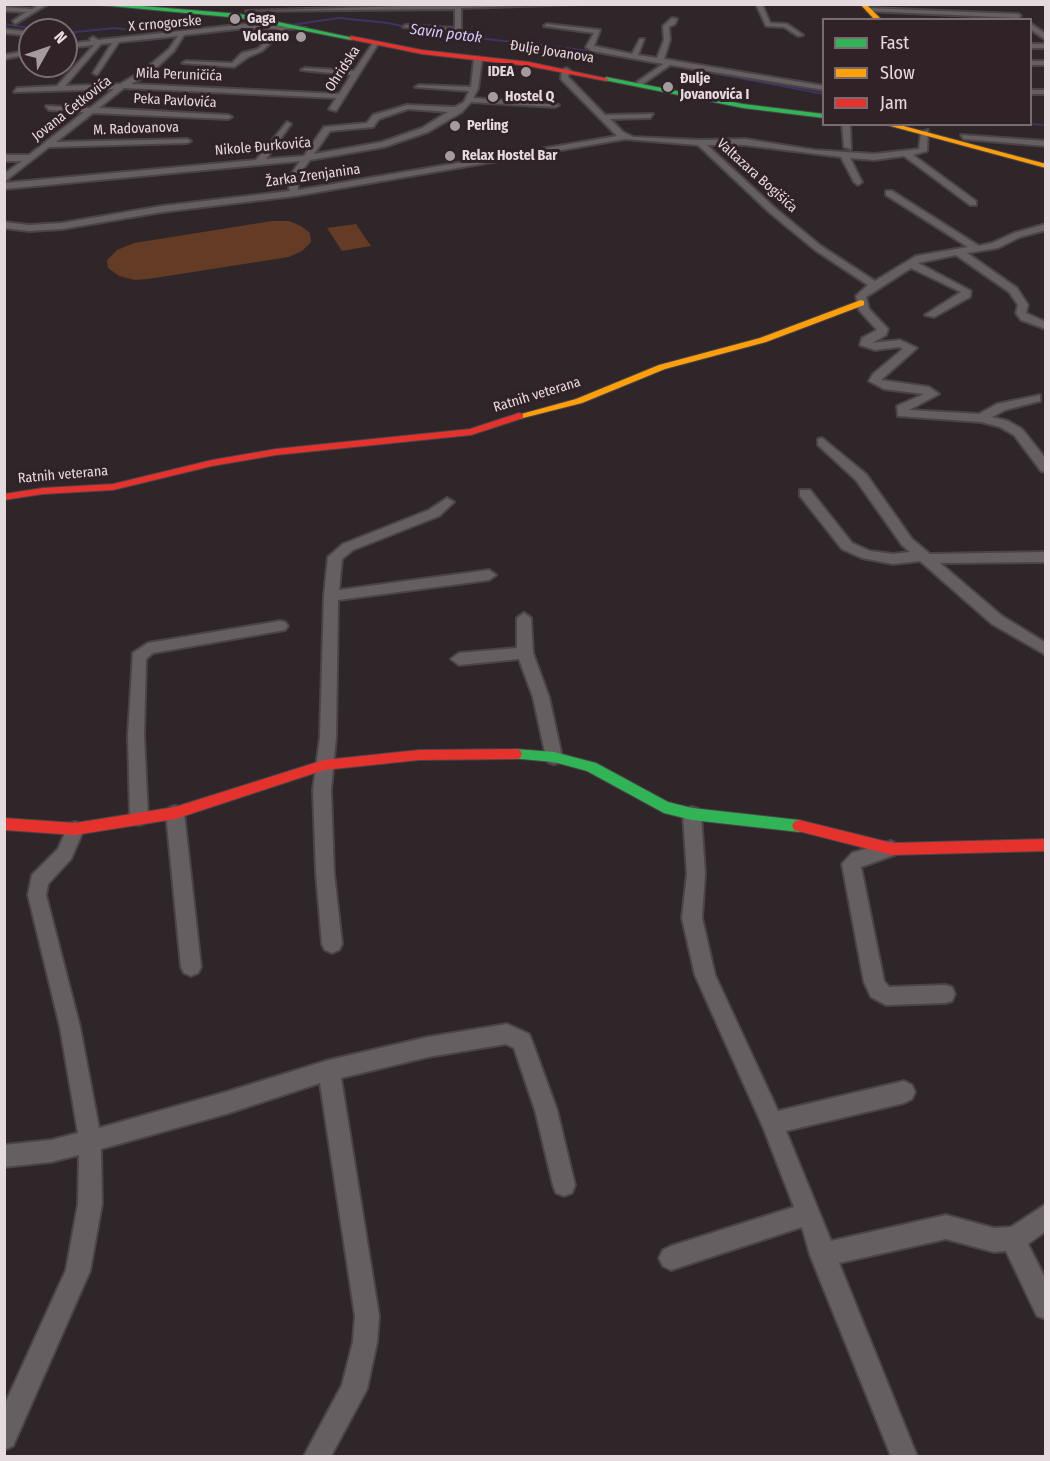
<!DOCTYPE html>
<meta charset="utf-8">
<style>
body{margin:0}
#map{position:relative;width:1050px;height:1461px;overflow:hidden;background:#2e2629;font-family:"Fira Sans Condensed",sans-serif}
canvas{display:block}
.frame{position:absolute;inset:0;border:6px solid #e5dade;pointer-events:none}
.legend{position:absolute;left:822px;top:18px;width:210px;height:108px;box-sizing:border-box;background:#312228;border:2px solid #796c71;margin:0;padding:8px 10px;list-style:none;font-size:18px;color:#e5dade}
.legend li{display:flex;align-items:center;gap:12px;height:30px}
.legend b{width:30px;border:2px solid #796c71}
.north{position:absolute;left:18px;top:18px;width:60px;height:60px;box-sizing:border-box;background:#312228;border:2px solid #796c71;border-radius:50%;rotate:50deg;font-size:16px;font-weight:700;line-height:24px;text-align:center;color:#e5dade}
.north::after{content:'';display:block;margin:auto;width:21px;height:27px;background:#a59b9f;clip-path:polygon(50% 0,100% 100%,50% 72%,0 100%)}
</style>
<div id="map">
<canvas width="1050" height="1461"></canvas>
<div class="frame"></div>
<ul class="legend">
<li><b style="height:8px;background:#30b455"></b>Fast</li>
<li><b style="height:8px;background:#ff9f0a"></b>Slow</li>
<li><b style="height:8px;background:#e5322d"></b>Jam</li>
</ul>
<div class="north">N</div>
</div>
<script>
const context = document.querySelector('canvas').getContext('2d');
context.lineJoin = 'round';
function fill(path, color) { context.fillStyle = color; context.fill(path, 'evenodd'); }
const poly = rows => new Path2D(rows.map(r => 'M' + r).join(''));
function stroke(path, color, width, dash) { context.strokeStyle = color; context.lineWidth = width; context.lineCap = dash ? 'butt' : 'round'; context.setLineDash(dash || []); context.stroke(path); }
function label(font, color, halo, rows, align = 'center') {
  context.font = font + ' "Fira Sans Condensed",sans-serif'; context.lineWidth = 6; context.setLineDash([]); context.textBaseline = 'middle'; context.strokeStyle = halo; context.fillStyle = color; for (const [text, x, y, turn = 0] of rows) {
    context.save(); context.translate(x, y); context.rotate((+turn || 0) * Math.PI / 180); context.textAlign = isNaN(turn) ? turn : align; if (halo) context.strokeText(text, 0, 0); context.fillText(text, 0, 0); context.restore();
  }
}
const green = poly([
 [272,221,289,221,301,226,310,233,311,242,302,251,289,257,148,279,135,280,119,276,108,268,107,260,117,250,134,243],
 [356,224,371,246,342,251,327,228]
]);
const stream = poly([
 [4,24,41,30],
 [255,25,277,26],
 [291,25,339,18,388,23,434,33,600,52],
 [204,29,247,25],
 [66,33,115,28,146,32,181,31],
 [623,56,824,94],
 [1030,124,1046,125]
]);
const street = poly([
 [40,4,48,4,15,24,13,21,26,12,4,11,4,7,32,9,40,4],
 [464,4,582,4,461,8,461,30,458,32,403,27,406,25,455,28,455,9,246,11,464,4],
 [756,4,762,4,770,23,787,24,803,35,798,36,784,27,766,26,756,4],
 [869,8,1018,14,1021,16,1018,18,867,11,869,8],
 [672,18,677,19,675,24,669,27,670,40,664,59,824,86,824,90,670,65,640,86,637,82,663,64,592,51,586,47,594,33,544,26,547,24,600,30,594,46,632,54,640,39,644,39,638,55,657,58,664,40,663,26,672,18],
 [1030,23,1046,34,1046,40,1030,29,1030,23],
 [246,24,306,28,285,29,262,51,248,57,234,67,182,63,186,61,232,63,242,53,258,49,278,29,246,28,184,35,174,51,150,74,131,84,339,94,351,75,301,70,305,68,354,71,373,43,378,44,336,111,329,109,336,98,124,88,99,108,228,115,232,117,228,119,93,113,56,142,187,139,191,141,187,143,49,147,4,182,4,174,22,161,4,161,4,155,29,155,84,112,49,110,46,106,90,108,114,89,14,92,17,88,57,86,94,45,66,48,66,44,91,41,90,39,93,37,98,40,246,24],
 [178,36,169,49,144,70,120,84,65,86,101,44,112,43,93,73,97,75,119,42,178,36],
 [4,29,30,32,30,36,4,33,4,29],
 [1030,44,1046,44,1046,48,1030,48,1030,44],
 [30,50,30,54,4,59,4,55,30,50],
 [478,57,482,59,478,89,473,98,559,105,555,107,471,102,462,112,428,132,384,147,310,160,298,176,298,190,617,136,561,79,562,70,566,68,570,70,568,77,605,115,653,114,650,118,610,119,623,132,633,137,700,140,745,139,814,150,874,154,919,149,921,132,928,130,927,151,913,155,976,201,976,205,970,205,904,156,874,160,850,158,862,182,858,185,854,182,841,157,745,145,707,145,775,208,821,246,875,281,916,256,968,247,886,195,886,191,892,191,979,246,992,243,1014,233,1046,224,1046,230,1020,237,998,248,967,253,1017,288,1028,305,1026,313,1046,322,1046,329,1021,320,1016,313,1018,305,1009,292,956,255,918,263,971,291,970,297,934,317,925,315,961,292,911,268,866,297,869,309,888,329,886,335,872,343,900,340,917,348,881,380,929,387,939,394,909,410,979,414,997,404,1040,395,1040,401,1005,410,992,417,1008,421,1022,429,1046,459,1046,472,1041,471,1014,435,1000,427,981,422,898,416,897,406,924,394,884,389,869,381,873,374,903,349,899,347,875,350,860,345,862,338,877,330,859,310,856,296,868,285,815,250,769,212,698,145,625,139,295,196,162,212,62,229,29,231,4,228,4,222,29,225,62,223,162,206,290,191,288,184,290,176,300,161,4,189,4,183,256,160,287,122,291,124,266,159,304,156,324,127,367,123,373,115,407,105,455,107,464,102,469,91,415,87,419,85,471,87,474,59,478,57],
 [408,109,448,112,422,128,382,142,314,154,330,131,373,127,379,119,408,109],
 [1030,61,1046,61,1046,65,1030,65,1030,61],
 [1030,90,1046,90,1046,94,1030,94,1030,90],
 [842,124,850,124,851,149,844,147,842,124],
 [961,135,1046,141,1046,146,964,139,961,135],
 [822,438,866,474,912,539,930,554,1046,552,1046,562,940,563,1002,616,1046,643,1046,655,992,624,920,561,893,564,862,558,842,549,800,496,800,490,810,490,852,543,870,551,893,554,910,552,902,545,856,480,818,445,818,439,822,438],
 [447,498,454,502,439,516,353,550,342,559,339,590,489,570,496,575,489,580,338,600,336,737,331,790,334,873,342,944,339,950,332,953,325,950,322,944,316,873,313,790,320,737,324,596,328,557,343,544,429,510,447,498],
 [524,613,531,618,533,653,549,697,562,757,560,762,554,764,548,762,546,757,533,697,519,659,459,665,451,659,459,653,517,648,517,618,524,613],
 [280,621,285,622,288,626,285,630,153,653,146,659,144,735,148,818,145,823,139,825,133,823,130,818,128,735,133,653,148,643,280,621],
 [175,806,181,808,184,813,201,967,198,973,191,976,184,973,181,967,166,813,169,808,175,806],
 [692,807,698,809,701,814,705,874,702,918,715,975,778,1111,904,1081,912,1085,915,1092,912,1099,904,1103,786,1131,831,1241,946,1215,994,1228,1011,1227,1046,1204,1046,1231,1028,1244,1046,1280,1046,1319,1037,1316,1006,1251,994,1252,946,1239,839,1263,917,1456,891,1456,810,1255,802,1227,671,1270,663,1266,659,1258,663,1250,671,1246,794,1207,763,1127,695,975,682,918,687,874,683,814,686,809,692,807],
 [75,822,81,824,84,829,71,859,48,884,46,895,80,1027,99,1128,226,1092,329,1060,428,1037,507,1024,529,1034,532,1041,557,1110,575,1185,572,1193,564,1196,556,1193,553,1185,535,1110,514,1048,506,1044,428,1057,341,1078,379,1316,377,1342,367,1389,331,1456,304,1456,342,1385,353,1342,355,1316,320,1083,226,1114,101,1149,102,1204,90,1271,13,1446,4,1450,4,1406,66,1270,78,1204,79,1155,51,1162,4,1167,4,1145,51,1140,78,1133,60,1027,28,895,32,875,58,849,69,824,75,822],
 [891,841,897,844,900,849,897,854,861,867,884,981,889,987,945,985,952,987,955,994,952,1001,945,1003,886,1005,871,997,864,982,842,864,852,853,891,841]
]);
const fast = poly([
 [117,4,240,14,354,38,351,40,240,18,89,4,117,4],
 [606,77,743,104,824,114,824,118,743,108,604,80,606,77],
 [515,749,554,752,596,763,668,802,692,808,799,820,804,822,806,826,804,830,799,832,692,820,664,813,587,771,554,762,510,758,508,754,510,750,515,749]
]);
const slow = poly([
 [866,4,881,19,881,20,875,20,860,4,866,4],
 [883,124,896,124,1046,164,1046,168,883,124],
 [861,300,864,301,864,305,766,342,665,369,582,403,519,419,514,416,576,399,659,365,760,338,861,300]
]);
const jam = poly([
 [351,36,422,50,529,62,609,79,606,81,529,66,422,54,349,39,351,36],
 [519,413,523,414,523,418,471,435,276,455,212,466,113,490,43,494,4,500,4,494,43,488,113,484,212,460,276,449,470,429,519,413],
 [515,749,520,750,522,754,520,758,515,759,419,760,324,770,175,819,75,835,4,830,4,818,75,823,175,807,324,760,419,750,515,749],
 [799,820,892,843,1046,839,1046,851,892,855,794,830,792,826,794,822,799,820]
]);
const markers = [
 [235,19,6,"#a59b9f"],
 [301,37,6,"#a59b9f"],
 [526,72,6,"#a59b9f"],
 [668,87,6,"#a59b9f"],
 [493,97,6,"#a59b9f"],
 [455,126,6,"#a59b9f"],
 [450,156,6,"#a59b9f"]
];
const farPoinames = [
 ["Gaga",247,19],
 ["Volcano",289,37,"right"],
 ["IDEA",514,72,"right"],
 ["Đulje",680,79],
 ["Jovanovića I",680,95],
 ["Hostel Q",505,97],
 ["Perling",467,126],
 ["Relax Hostel Bar",462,156]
];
const farStreetnames = [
 ["X crnogorske",165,24,-5],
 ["Đulje Jovanova",552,52,9],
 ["Ohridska",343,69,-57],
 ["Mila Peruničića",179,75,2],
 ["Peka Pavlovića",175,101,3],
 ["Jovana Ćetkovića",72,109,-38],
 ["M. Radovanova",136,129,-2],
 ["Nikole Đurkovića",263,147,-5],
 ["Žarka Zrenjanina",313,176,-8],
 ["Valtazara Bogišića",757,176,42],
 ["Ratnih veterana",537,395,-17],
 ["Ratnih veterana",63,475,-5]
];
const farWaternames = [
 ["Savin potok",446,34,7]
];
fill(green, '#643b25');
stroke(stream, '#3e3462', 2);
stroke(street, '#4b4347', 4);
stroke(fast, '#4b4347', 2);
stroke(slow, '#4b4347', 2);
stroke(jam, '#4b4347', 2);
fill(street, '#655f61');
fill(fast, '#30b455');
fill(slow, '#ff9f0a');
fill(jam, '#e5322d');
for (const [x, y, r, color] of markers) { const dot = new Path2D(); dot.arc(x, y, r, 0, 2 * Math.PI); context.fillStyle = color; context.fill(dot); stroke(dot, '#312228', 2); }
label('bold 14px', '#e5dade', '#312228', farPoinames, 'left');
label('14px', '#e5dade', '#312228', farStreetnames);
label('italic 15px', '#d4cdff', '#312228', farWaternames);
</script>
